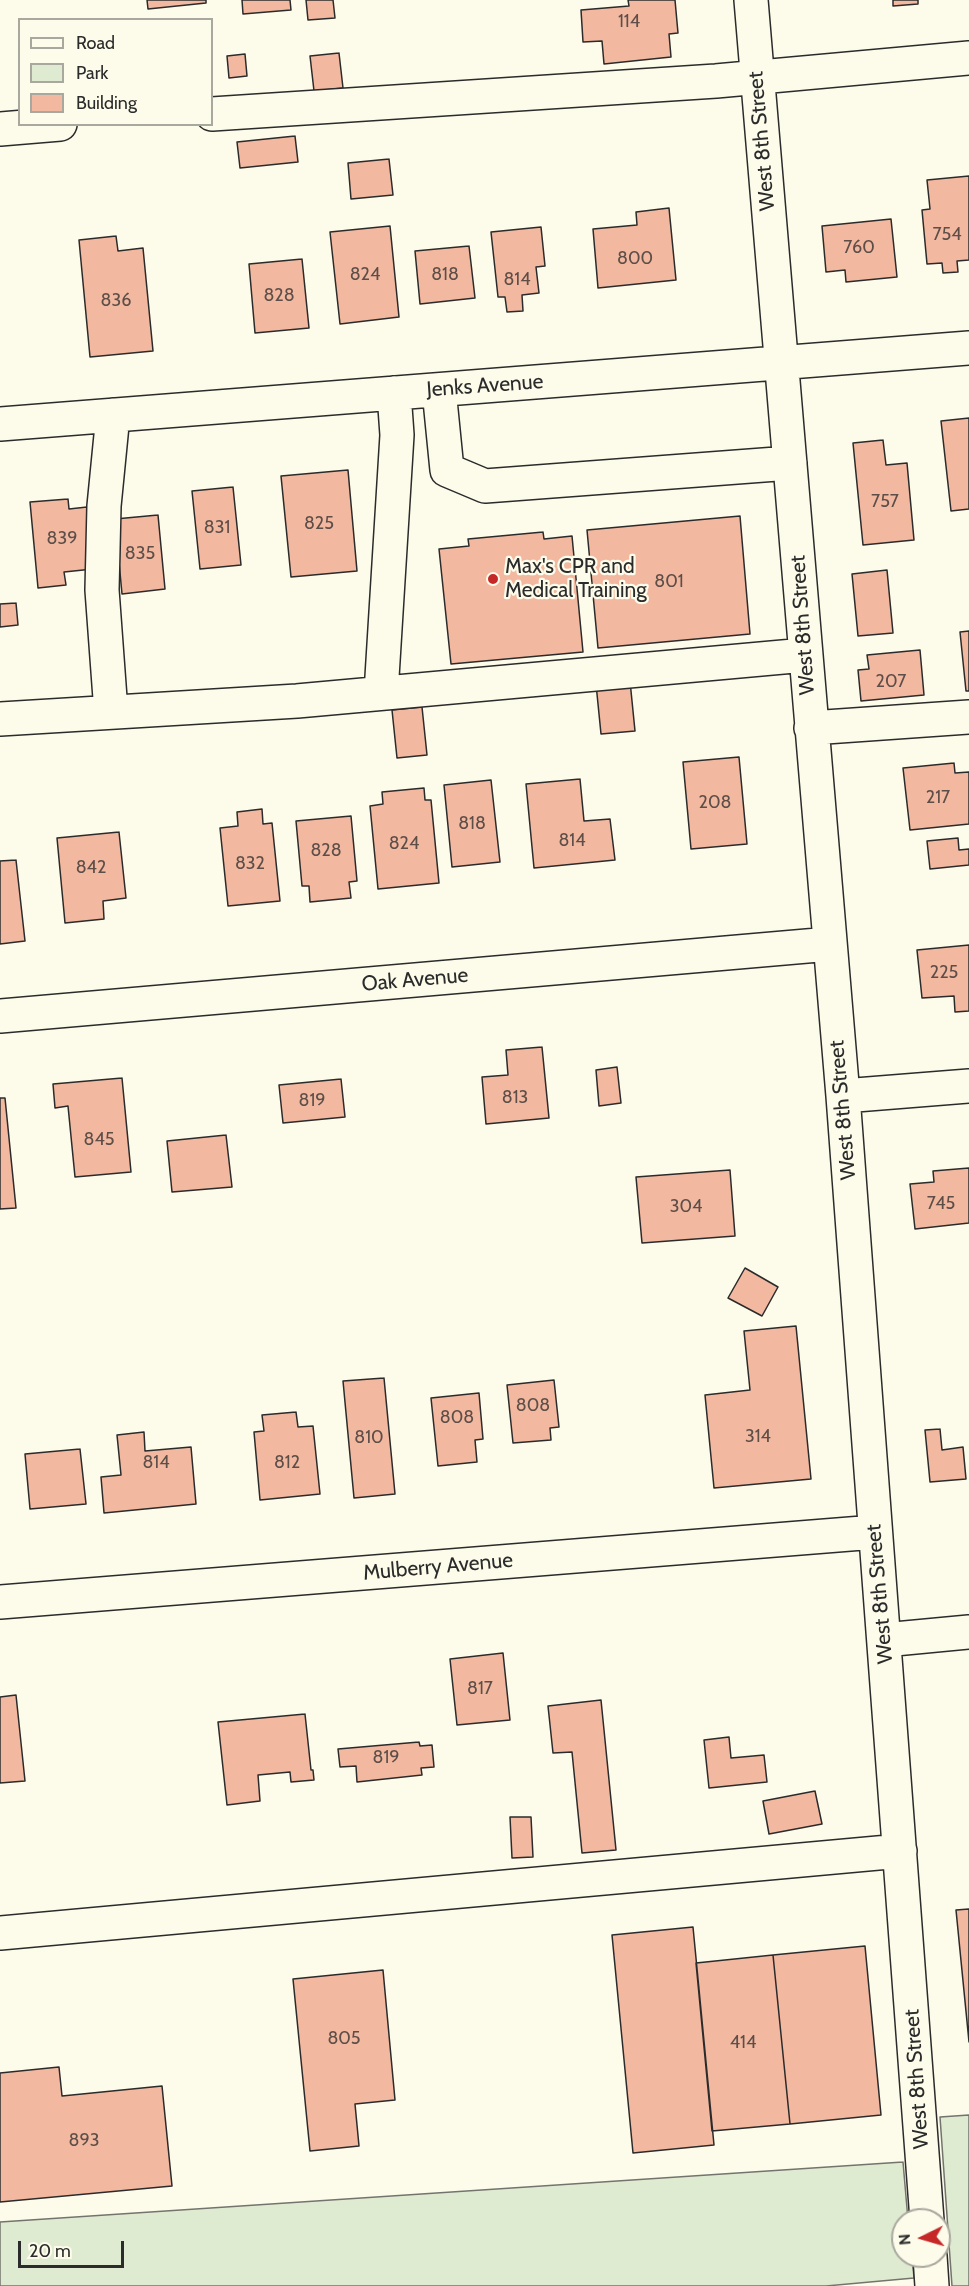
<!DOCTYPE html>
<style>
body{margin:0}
#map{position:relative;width:969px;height:2286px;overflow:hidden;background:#fdfbea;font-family:Cabin,sans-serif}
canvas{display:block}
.legend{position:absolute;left:18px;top:18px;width:195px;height:108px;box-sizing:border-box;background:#fdfbea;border:2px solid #a9a89e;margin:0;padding:8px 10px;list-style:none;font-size:18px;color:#2b2b2b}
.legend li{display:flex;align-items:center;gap:12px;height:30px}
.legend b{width:30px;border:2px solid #a9a89e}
.north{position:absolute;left:891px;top:2208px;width:60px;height:60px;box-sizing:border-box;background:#fdfbea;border:2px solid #a9a89e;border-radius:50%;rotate:265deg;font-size:16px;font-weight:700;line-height:24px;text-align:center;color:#2b2b2b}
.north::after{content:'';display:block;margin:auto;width:21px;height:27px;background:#c62828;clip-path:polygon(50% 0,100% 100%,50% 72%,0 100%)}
.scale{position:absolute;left:18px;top:2241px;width:106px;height:27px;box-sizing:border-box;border:3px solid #2b2b2b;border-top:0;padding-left:8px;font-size:18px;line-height:21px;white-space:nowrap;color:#2b2b2b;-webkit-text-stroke:4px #fdfbea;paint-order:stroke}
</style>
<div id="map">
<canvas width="969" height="2286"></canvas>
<ul class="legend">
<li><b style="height:8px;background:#fdfbea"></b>Road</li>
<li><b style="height:16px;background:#deebd1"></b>Park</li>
<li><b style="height:16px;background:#f2b8a0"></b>Building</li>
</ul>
<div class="north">N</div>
<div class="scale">20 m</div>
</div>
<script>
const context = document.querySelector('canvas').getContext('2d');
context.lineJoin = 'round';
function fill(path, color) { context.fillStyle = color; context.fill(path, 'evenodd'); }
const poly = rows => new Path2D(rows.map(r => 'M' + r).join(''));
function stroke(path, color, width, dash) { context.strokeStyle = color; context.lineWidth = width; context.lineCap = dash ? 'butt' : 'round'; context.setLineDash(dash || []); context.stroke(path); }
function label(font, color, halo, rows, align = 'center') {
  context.font = font + ' Cabin,sans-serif'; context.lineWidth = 4.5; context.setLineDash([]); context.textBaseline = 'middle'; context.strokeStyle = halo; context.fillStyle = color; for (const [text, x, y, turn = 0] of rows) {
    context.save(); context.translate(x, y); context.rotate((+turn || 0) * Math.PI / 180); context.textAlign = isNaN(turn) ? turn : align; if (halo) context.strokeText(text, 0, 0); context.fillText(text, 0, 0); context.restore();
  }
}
const green = poly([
 [969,2115,969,2286,952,2286,940,2117,969,2115],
 [903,2162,908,2220,903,2220,903,2256,912,2256,914,2278,826,2286,0,2286,0,2222,903,2162]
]);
const building = poly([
 [147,0,206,0,206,3,148,9,147,0],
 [242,0,290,0,291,10,243,14,242,0],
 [306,0,333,0,335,18,308,20,306,0],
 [628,0,675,0,678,33,669,34,671,57,604,64,602,41,583,42,581,10,629,6,628,0],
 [893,0,918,0,918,4,893,6,893,0],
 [339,53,343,88,314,91,310,56,339,53],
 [245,54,247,76,229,78,227,56,245,54],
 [295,136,298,162,240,168,237,142,295,136],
 [389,159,393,195,351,199,348,163,389,159],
 [969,176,969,260,957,261,958,272,943,273,942,263,927,264,922,210,930,209,927,180,969,176],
 [669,208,676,280,598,288,593,229,637,225,636,212,669,208],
 [891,219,897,277,846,282,845,270,826,272,822,226,891,219],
 [390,226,399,317,340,324,330,232,390,226],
 [541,227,545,266,536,267,539,293,522,295,523,311,507,312,505,297,498,297,491,232,541,227],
 [116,236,118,251,143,248,153,351,90,357,79,240,116,236],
 [469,246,475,298,420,304,415,251,469,246],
 [302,259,309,328,255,333,249,264,302,259],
 [969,418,969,509,951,511,941,421,969,418],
 [883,440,886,465,907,463,914,540,863,545,853,443,883,440],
 [348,470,357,571,291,577,281,476,348,470],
 [233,487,241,565,200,569,192,491,233,487],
 [68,499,69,509,87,507,93,569,64,572,66,585,38,588,30,502,68,499],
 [158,515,165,589,122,594,115,519,158,515],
 [740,516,750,634,598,648,587,530,740,516],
 [543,532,544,539,572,536,583,652,451,664,439,549,469,546,468,539,543,532],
 [887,570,893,633,858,636,852,574,887,570],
 [16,603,18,625,0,627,0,604,16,603],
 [969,631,969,691,966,691,960,632,969,631],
 [920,650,924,695,861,701,858,670,869,669,867,655,920,650],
 [630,681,635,731,601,734,596,684,630,681],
 [422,707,427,755,397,758,392,710,422,707],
 [739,757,747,844,691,849,683,762,739,757],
 [954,763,955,773,969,772,969,824,910,830,903,768,954,763],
 [580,779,584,821,610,819,615,860,534,868,526,784,580,779],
 [491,780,500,862,452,867,444,785,491,780],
 [424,788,425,800,431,800,439,883,378,889,370,806,383,804,382,792,424,788],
 [262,809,263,824,272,823,280,901,228,906,220,828,238,826,237,812,262,809],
 [351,816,357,881,349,882,351,898,310,902,309,886,302,886,296,821,351,816],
 [119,832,126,898,103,901,104,919,65,923,57,838,119,832],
 [958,838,959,850,969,849,969,865,930,869,927,841,958,838],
 [16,860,25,941,0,944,0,861,16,860],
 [969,945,969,1011,955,1012,954,996,922,998,917,950,969,945],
 [542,1047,549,1118,486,1124,482,1077,508,1075,506,1050,542,1047],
 [617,1067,621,1103,599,1106,596,1070,617,1067],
 [122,1078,131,1172,75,1177,68,1106,55,1108,53,1084,122,1078],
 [341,1079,345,1117,283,1123,279,1085,341,1079],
 [0,1098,5,1098,16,1208,0,1209,0,1098],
 [226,1135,232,1187,172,1192,167,1141,226,1135],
 [969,1168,969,1223,915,1229,910,1184,934,1182,933,1171,969,1168],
 [730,1170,735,1236,642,1243,636,1177,730,1170],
 [745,1268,778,1287,762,1316,728,1298,745,1268],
 [796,1326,811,1479,714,1488,705,1395,750,1390,744,1331,796,1326],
 [384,1378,395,1494,354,1498,343,1381,384,1378],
 [554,1380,559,1427,550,1428,551,1440,513,1443,507,1385,554,1380],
 [479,1393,483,1439,475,1440,477,1462,438,1466,431,1398,479,1393],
 [296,1412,298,1427,313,1426,320,1494,260,1500,254,1432,264,1431,262,1415,296,1412],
 [940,1429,942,1450,963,1447,966,1479,930,1482,925,1430,940,1429],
 [144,1432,145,1451,191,1447,196,1504,104,1513,101,1477,121,1475,117,1435,144,1432],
 [80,1449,86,1504,30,1509,25,1454,80,1449],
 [503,1653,510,1720,457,1725,450,1659,503,1653],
 [16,1695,25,1781,0,1783,0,1697,16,1695],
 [601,1700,616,1850,582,1853,572,1752,553,1753,548,1706,601,1700],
 [305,1714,311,1770,313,1770,314,1780,291,1782,290,1772,258,1775,260,1801,227,1805,218,1722,305,1714],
 [729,1737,731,1758,764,1755,767,1782,709,1788,704,1740,729,1737],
 [419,1742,420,1746,432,1745,434,1767,421,1768,422,1775,357,1782,356,1766,340,1767,338,1749,419,1742],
 [815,1791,822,1824,769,1834,763,1801,815,1791],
 [510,1817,531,1817,533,1857,512,1858,510,1817],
 [969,1909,969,2042,956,1910,969,1909],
 [693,1927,714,2145,633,2153,612,1935,693,1927],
 [865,1946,881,2115,790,2124,773,1955,865,1946],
 [773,1955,790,2124,712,2131,696,1963,773,1955],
 [383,1970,395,2100,355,2104,359,2146,310,2151,293,1979,383,1970],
 [59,2067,62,2096,162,2086,172,2186,0,2202,0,2073,59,2067]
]);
const minor = poly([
 [751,0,843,1096,927,2220],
 [212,114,716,81,969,58],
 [0,129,60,124],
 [439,390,447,470,485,486,790,463],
 [0,424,969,348],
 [381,693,397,435,394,393],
 [111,712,102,590,104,506,113,415],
 [0,719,297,701,805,655],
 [811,728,969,717],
 [0,1016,830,944],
 [843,1096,969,1086],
 [0,1602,875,1532],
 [884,1640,969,1632],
 [0,1933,900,1851],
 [930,2256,932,2286]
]);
const markers = [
 [493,579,6,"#c62828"]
];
const numberNames = [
 ["114",629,22],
 ["754",947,235],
 ["760",859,248],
 ["800",635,259],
 ["824",365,275],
 ["818",445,275],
 ["814",517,280],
 ["828",279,296],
 ["836",116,301],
 ["757",885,502],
 ["825",319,524],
 ["831",217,528],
 ["839",62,539],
 ["835",140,554],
 ["801",669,582],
 ["207",891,682],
 ["217",938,798],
 ["208",715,803],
 ["818",472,824],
 ["814",572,841],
 ["824",404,844],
 ["828",326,851],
 ["832",250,864],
 ["842",91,868],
 ["225",944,973],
 ["813",515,1098],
 ["819",312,1101],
 ["845",99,1140],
 ["745",941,1204],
 ["304",686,1207],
 ["808",533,1406],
 ["808",457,1418],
 ["314",758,1437],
 ["810",369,1438],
 ["814",156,1463],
 ["812",287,1463],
 ["817",480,1689],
 ["819",386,1758],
 ["805",344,2039],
 ["414",743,2043],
 ["893",84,2141]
];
const streetNames = [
 ["West 8th Street",762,141,-95],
 ["Jenks Avenue",485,386,-4],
 ["West 8th Street",803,625,-94],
 ["Oak Avenue",415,980,-5],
 ["West 8th Street",843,1110,-95],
 ["Mulberry Avenue",438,1567,-5],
 ["West 8th Street",880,1594,-95],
 ["West 8th Street",917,2079,-94]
];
const poiNames = [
 ["Max's CPR and",505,567],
 ["Medical Training",505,591]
];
fill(green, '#deebd1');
stroke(green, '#74746e', 1.5);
fill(building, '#f2b8a0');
stroke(building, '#2b2b2b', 1.5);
stroke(minor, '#2b2b2b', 36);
stroke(minor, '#fdfbea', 33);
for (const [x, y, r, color] of markers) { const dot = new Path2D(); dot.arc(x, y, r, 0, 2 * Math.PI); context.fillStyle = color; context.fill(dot); stroke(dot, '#fdfbea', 2); }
label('18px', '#5d4e48', null, numberNames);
label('21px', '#2b2b2b', '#fdfbea', streetNames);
label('21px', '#2b2b2b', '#fdfbea', poiNames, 'left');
</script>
